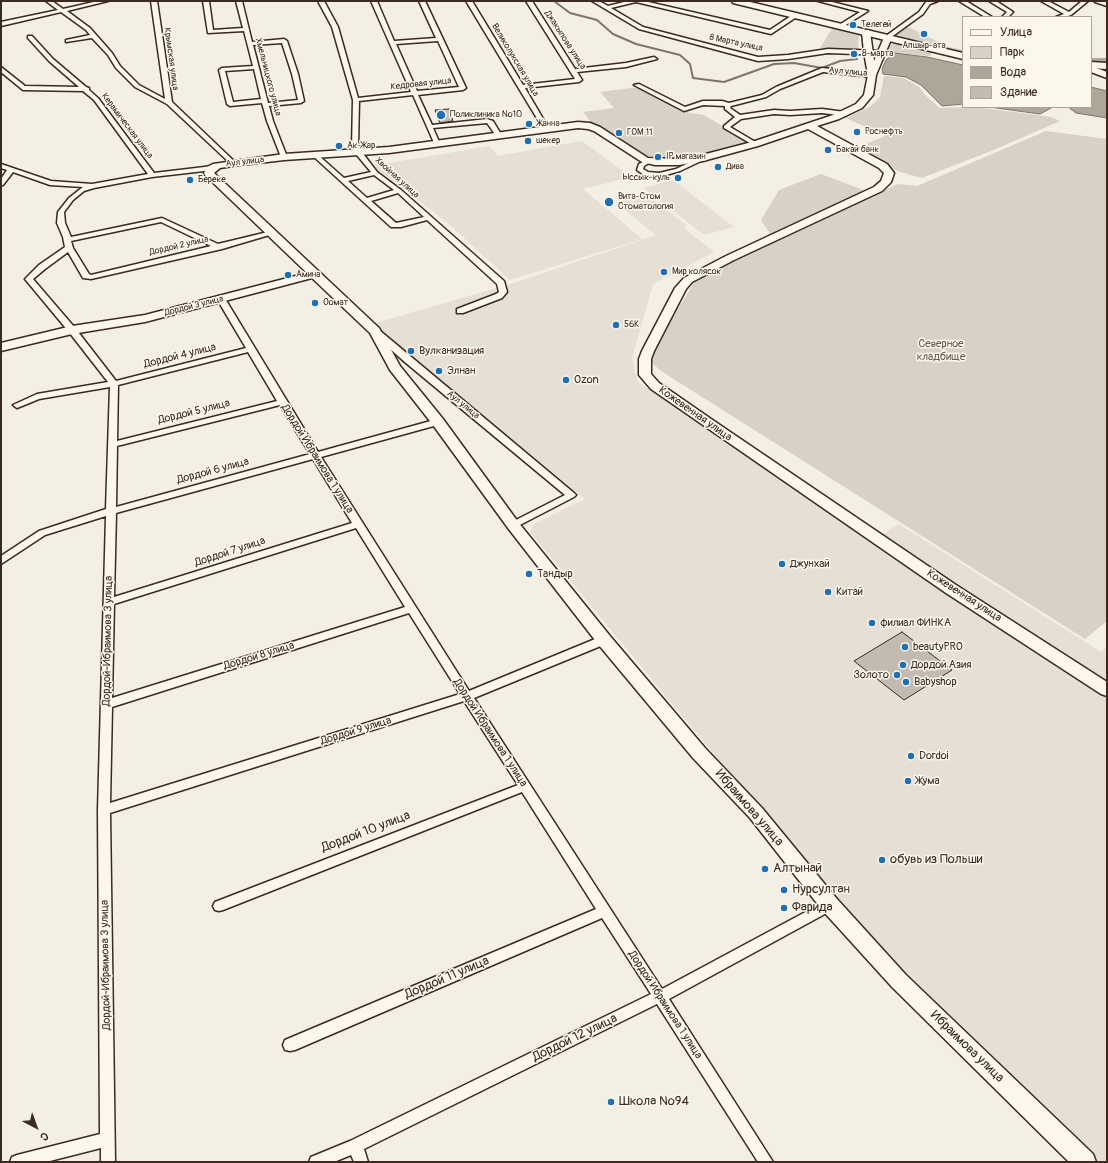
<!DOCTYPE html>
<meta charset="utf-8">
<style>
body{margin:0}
#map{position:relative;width:1108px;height:1163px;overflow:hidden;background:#f3efe4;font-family:Pangolin,sans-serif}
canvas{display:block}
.frame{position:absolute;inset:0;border:2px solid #3b2a1e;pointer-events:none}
.legend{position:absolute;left:962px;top:16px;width:130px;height:92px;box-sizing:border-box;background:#fbf7ec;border:1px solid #aea59a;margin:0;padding:5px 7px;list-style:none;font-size:12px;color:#3b2a1e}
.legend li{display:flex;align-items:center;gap:8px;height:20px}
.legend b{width:20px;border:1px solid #aea59a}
.north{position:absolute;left:16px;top:1107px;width:40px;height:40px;-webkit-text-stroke:3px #fbf7ec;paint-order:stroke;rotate:139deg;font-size:11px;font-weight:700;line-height:16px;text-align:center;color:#3b2a1e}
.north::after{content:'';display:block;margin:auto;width:14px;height:18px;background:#3b2a1e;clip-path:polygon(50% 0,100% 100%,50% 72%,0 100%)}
</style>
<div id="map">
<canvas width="1108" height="1163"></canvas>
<div class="frame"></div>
<ul class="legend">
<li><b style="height:5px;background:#fbf7ec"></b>Улица</li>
<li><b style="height:11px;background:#d8d1c6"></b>Парк</li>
<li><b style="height:11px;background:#afa69a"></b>Вода</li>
<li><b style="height:11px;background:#c3bbb0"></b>Здание</li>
</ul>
<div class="north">С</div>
</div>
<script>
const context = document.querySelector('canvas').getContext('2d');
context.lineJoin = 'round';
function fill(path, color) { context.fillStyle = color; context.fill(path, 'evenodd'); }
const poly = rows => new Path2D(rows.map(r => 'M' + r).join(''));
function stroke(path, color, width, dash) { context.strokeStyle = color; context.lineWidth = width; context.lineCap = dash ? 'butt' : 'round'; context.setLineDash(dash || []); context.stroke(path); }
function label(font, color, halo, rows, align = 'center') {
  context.font = font + ' Pangolin,sans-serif'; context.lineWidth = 3; context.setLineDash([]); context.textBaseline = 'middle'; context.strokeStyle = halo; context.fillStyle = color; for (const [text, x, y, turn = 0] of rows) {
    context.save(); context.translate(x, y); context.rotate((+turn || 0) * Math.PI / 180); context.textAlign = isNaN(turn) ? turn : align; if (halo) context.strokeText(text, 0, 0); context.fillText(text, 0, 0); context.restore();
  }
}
const built = poly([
 [582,141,631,177,583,189,642,239,510,280,451,226,403,188,372,166,489,146,498,156],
 [673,180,734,227,704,235,644,188],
 [646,194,686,225,685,229,714,252,653,284,632,358,638,382,872,541,899,524,1101,652,1107,647,1107,1162,1096,1162,955,1027,802,861,530,532,534,524,585,499,372,324,517,282,656,235,616,203]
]);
const green = poly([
 [833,27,859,33,858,50,820,48],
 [908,27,949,47,963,50,963,54,892,36],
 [896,44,901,44,933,51,930,56,887,52,889,45],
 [884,76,904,78,919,87,927,97,940,108,976,107,1051,117,1060,121,996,149,922,178,900,172,856,148,885,136,846,118,871,106,880,97],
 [639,87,690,113,704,115,751,143,724,150,685,157,651,158,630,147,603,129,593,125,583,112,614,108,600,92],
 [1046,131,1107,139,1107,621,1085,639,661,371,648,359,696,279,898,184,917,186],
 [821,174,866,191,771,235,761,220,779,190]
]);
const water = poly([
 [894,53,927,57,963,65,963,104,942,106,921,85,906,77,883,74,882,69,886,60,894,53],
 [1091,87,1107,91,1107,118,1076,113,1068,107,1091,107,1091,87],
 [989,107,1053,107,1040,114,989,107]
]);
const stream = poly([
 [554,1,570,13,597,20,613,34,636,44,680,55,690,64,693,78,724,82,774,64,794,63,822,68,840,61,857,59]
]);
const canal = poly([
 [1091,58,1107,58,1107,62,1091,62,1091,58]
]);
const building = poly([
 [449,109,453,121,440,123,435,110,449,109],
 [902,632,952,670,904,700,854,661,902,632]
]);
const street = poly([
 [46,1,52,1,63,9,98,1,108,1,67,11,90,28,112,53,120,66,139,85,165,99,151,1,157,1,172,102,235,162,235,164,231,164,167,104,135,87,116,68,108,55,92,38,66,42,66,40,90,35,86,30,61,12,1,26,1,22,58,10,46,1],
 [203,1,209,1,213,30,243,28,236,1,242,1,252,42,284,39,287,41,298,74,304,101,301,103,269,106,273,121,287,157,286,158,281,157,267,121,262,103,230,106,227,104,219,70,222,68,253,66,244,31,208,33,203,1],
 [282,43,292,74,298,100,268,103,253,45,282,43],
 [254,69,261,99,233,102,225,71,254,69],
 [318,1,324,1,338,27,358,98,411,92,371,1,377,1,394,41,436,38,419,1,425,1,466,88,463,90,418,95,432,125,487,119,493,121,502,136,497,137,487,123,433,128,440,144,435,145,413,95,359,101,358,147,377,172,401,190,504,281,507,292,502,298,463,313,457,313,457,309,496,294,499,292,497,284,427,220,401,227,391,227,313,156,318,155,344,178,371,172,356,154,352,147,353,100,332,27,318,1],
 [438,41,459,87,417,91,396,44,438,41],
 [374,175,394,190,367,198,348,181,374,175],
 [398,193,424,217,396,223,371,201,398,193],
 [466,1,472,1,523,85,575,79,526,1,532,1,575,69,626,63,654,57,657,59,626,67,577,72,582,80,579,82,525,88,549,129,544,130,466,1],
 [592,1,599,1,608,6,628,1,644,1,770,30,794,14,798,14,798,16,771,34,636,2,611,8,643,27,758,57,788,55,828,49,882,51,885,53,882,55,828,53,788,59,758,61,639,29,592,1],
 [818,1,828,1,868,11,841,28,839,27,839,25,860,12,818,1],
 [929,1,938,1,930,4,923,14,890,38,886,38,886,36,919,12,926,2,929,1],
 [959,1,966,1,992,17,985,17,959,1],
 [989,1,996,1,1013,12,1008,17,1002,17,1007,12,989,1],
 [1041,1,1048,1,1069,12,1082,1,1088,1,1071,15,1065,17,1056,17,1064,14,1041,1],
 [1094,1,1107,2,1107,6,1095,2,1094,1],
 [28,36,32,36,53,59,86,87,89,88,89,90,98,98,154,173,213,166,216,168,213,170,152,177,94,188,84,191,73,200,64,212,65,223,71,237,162,218,218,244,272,231,276,233,222,249,91,279,83,278,68,252,45,269,33,279,75,328,116,381,246,348,217,299,221,297,224,297,318,452,438,419,442,422,441,424,321,457,469,691,600,637,608,637,609,640,608,643,474,698,662,989,826,901,830,900,834,901,836,905,834,909,669,999,773,1162,758,1162,657,1004,364,1149,368,1162,354,1162,351,1155,334,1162,309,1162,311,1157,350,1141,651,994,602,918,295,1050,290,1051,285,1050,283,1045,285,1040,596,909,522,792,223,910,219,911,215,910,213,906,215,902,518,785,464,701,110,813,115,1162,101,1162,101,1148,46,1162,10,1162,12,1157,17,1155,100,1134,98,810,106,516,45,535,1,564,1,556,39,531,106,509,110,387,39,399,17,408,13,405,37,394,108,382,69,332,25,279,39,265,65,247,63,237,57,223,58,212,69,198,83,187,50,185,13,172,3,185,1,186,1,179,7,170,1,168,1,164,51,181,92,184,148,174,94,100,83,91,23,90,1,72,1,67,25,86,79,87,49,61,28,38,28,36],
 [161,222,211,246,91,275,89,274,73,248,71,241,161,222],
 [248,352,277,401,117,441,118,385,248,352],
 [280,405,310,454,116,507,117,446,280,405],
 [313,459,352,523,114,597,116,513,313,459],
 [356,528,405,607,112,698,114,604,356,528],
 [409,613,460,694,110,803,112,707,409,613],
 [822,68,872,73,875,75,872,77,823,72,780,89,766,97,731,106,730,108,740,115,774,110,790,111,822,109,845,112,848,114,845,116,822,113,790,115,774,114,741,119,730,127,757,143,758,144,755,146,724,128,724,126,735,117,725,109,725,106,703,105,684,111,634,85,639,84,685,107,703,101,722,101,729,103,762,95,776,87,822,68],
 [703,156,705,157,705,159,680,171,659,177,644,175,637,170,639,164,649,159,652,161,644,166,643,169,648,172,659,173,676,169,703,156],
 [373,330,379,330,574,493,576,495,574,497,516,527,510,527,508,525,510,523,565,495,406,363,373,334,373,330]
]);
const secondary = poly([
 [863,30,869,30,870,32,874,61,885,35,888,35,892,37,876,75,873,95,862,108,839,119,817,126,887,164,894,173,891,182,882,191,734,260,692,282,686,289,654,351,651,359,651,374,659,383,714,421,956,585,1107,682,1107,696,1101,694,946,593,651,389,639,375,639,359,642,351,675,288,684,278,726,256,874,187,881,181,884,173,879,168,808,129,758,146,703,161,679,165,655,165,642,162,594,131,588,129,578,128,389,153,284,160,233,166,220,168,214,173,379,328,400,366,443,419,518,522,610,636,705,748,762,808,837,899,906,975,1093,1154,1096,1162,1069,1162,892,987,823,911,750,818,693,758,598,644,508,528,433,425,390,370,370,333,312,278,145,322,72,334,1,351,1,343,72,326,145,315,307,273,205,175,204,173,207,167,213,164,284,154,389,147,578,122,590,123,600,127,648,158,679,159,702,155,752,142,833,115,856,104,864,95,868,75,864,52,862,32,863,30],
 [1091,62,1107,63,1107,69,1091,68,1091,62]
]);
const primary = poly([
 [732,1,746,1,963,53,963,59,733,3,732,1],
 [1091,66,1107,72,1107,78,1091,72,1091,66]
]);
const markers = [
 [853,25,4,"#1f6fb2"],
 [924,34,4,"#1f6fb2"],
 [854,54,4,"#1f6fb2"],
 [441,115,5,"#1f6fb2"],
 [529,124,4,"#1f6fb2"],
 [857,132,4,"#1f6fb2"],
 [619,133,4,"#1f6fb2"],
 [528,141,4,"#1f6fb2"],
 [339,146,4,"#1f6fb2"],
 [828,150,4,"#1f6fb2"],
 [658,157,4,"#1f6fb2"],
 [718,167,4,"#1f6fb2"],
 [678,178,4,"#1f6fb2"],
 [190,180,4,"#1f6fb2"],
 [609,202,5,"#1f6fb2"],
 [664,272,4,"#1f6fb2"],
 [288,275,4,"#1f6fb2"],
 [315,303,4,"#1f6fb2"],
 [616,325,4,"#1f6fb2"],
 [411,351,4,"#1f6fb2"],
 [439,371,4,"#1f6fb2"],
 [566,380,4,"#1f6fb2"],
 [782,564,4,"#1f6fb2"],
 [529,574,4,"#1f6fb2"],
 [828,592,4,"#1f6fb2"],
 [872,623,4,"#1f6fb2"],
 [905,647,4,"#1f6fb2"],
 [903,665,4,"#1f6fb2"],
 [897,675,4,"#1f6fb2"],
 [906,682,4,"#1f6fb2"],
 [911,756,4,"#1f6fb2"],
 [908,781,4,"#1f6fb2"],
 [882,860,4,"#1f6fb2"],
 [765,869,4,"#1f6fb2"],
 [784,890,4,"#1f6fb2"],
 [784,908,4,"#1f6fb2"],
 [611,1102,4,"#1f6fb2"]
];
const farPoinames = [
 ["Телегей",861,25],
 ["Апшыр-ата",924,46,"center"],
 ["8-марта",862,54],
 ["Поликлиника №10",450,115],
 ["Жанна",537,124],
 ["Роснефть",865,132],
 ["ГОМ 11",627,133],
 ["шекер",536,141],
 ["Ак-Жар",347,146],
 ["Бакай банк",836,150],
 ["IP магазин",666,157],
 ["Дива",726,167],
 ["Ыссык-куль",670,178,"right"],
 ["Береке",198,180],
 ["Вита-Стом",618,197],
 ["Стоматология",618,207],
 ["Мир колясок",672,272],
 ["Амина",296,275],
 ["Оомат",323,303],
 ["56К",624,325]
];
const farStreetnames = [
 ["Джакыпова улица",565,40,57],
 ["8 Марта улица",736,43,12],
 ["Крымская улица",171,59,82],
 ["Великолукская улица",515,60,59],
 ["Аул улица",848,72,5],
 ["Хмельницкого улица",268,77,75],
 ["Кедровая улица",421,84,-6],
 ["Керамическая улица",127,126,53],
 ["Аул улица",245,162,-7],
 ["Хвойная улица",397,178,42],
 ["Дордой 2 улица",179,246,-13],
 ["Дордой 3 улица",194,306,-14],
 ["Аул улица",463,405,39]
];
const parkNames = [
 ["Северное",941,344],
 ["кладбище",941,357]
];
const poiNames = [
 ["Вулканизация",419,351],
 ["Элнан",447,371],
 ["Ozon",574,380],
 ["Джунхай",790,564],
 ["Тандыр",537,574],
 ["Китай",836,592],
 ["филиал ФИНКА",880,623],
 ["beautyPRO",913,647],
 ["Дордой Азия",911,665],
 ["Золото",889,675,"right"],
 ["Babyshop",914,682],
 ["Dordoi",919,756],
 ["Жума",916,781]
];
const streetNames = [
 ["Дордой 4 улица",180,356,-14],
 ["Дордой 5 улица",194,412,-14],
 ["Кожевенная улица",695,414,35],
 ["Дордой Ибраимова 1 улица",317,459,58],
 ["Дордой 6 улица",213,471,-15],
 ["Дордой 7 улица",230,552,-18],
 ["Кожевенная улица",964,596,33],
 ["Дордой-Ибраимова 3 улица",108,641,-89],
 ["Дордой 8 улица",259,656,-17],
 ["Дордой 9 улица",356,731,-17],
 ["Дордой Ибраимова 1 улица",490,733,57],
 ["Дордой-Ибраимова 3 улица",106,965,-91],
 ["Дордой Ибраимова 1 улица",665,1005,57]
];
const nearStreetnames = [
 ["Ибраимова улица",749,808,49],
 ["Дордой 10 улица",366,832,-21],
 ["Дордой 11 улица",447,978,-23],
 ["Дордой 12 улица",575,1038,-26],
 ["Ибраимова улица",967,1047,44]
];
const nearPoinames = [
 ["обувь из Польши",890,860],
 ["Алтынай",773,869],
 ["Нурсултан",792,890],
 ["Фарида",792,908],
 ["Школа №94",619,1102]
];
fill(built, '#e5dfd4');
fill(green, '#d8d1c6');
fill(water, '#afa69a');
stroke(water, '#817468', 1);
stroke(stream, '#817468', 2);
fill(canal, '#afa69a');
fill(building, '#c3bbb0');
stroke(building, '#3b2a1e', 1);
stroke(street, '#3b2a1e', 3);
stroke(secondary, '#3b2a1e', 3);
stroke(primary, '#3b2a1e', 3);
fill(street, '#fbf7ec');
fill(secondary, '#fbf7ec');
fill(primary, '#fbf7ec');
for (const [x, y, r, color] of markers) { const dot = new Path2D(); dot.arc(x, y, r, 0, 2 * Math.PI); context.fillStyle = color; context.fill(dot); stroke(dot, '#fbf7ec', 1.5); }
label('9px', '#3b2a1e', '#fbf7ec', farPoinames, 'left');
label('9px', '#3b2a1e', '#fbf7ec', farStreetnames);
label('11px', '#625448', '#fbf7ec', parkNames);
label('11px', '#3b2a1e', '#fbf7ec', poiNames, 'left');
label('11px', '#3b2a1e', '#fbf7ec', streetNames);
label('13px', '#3b2a1e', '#fbf7ec', nearStreetnames);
label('13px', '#3b2a1e', '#fbf7ec', nearPoinames, 'left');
</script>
